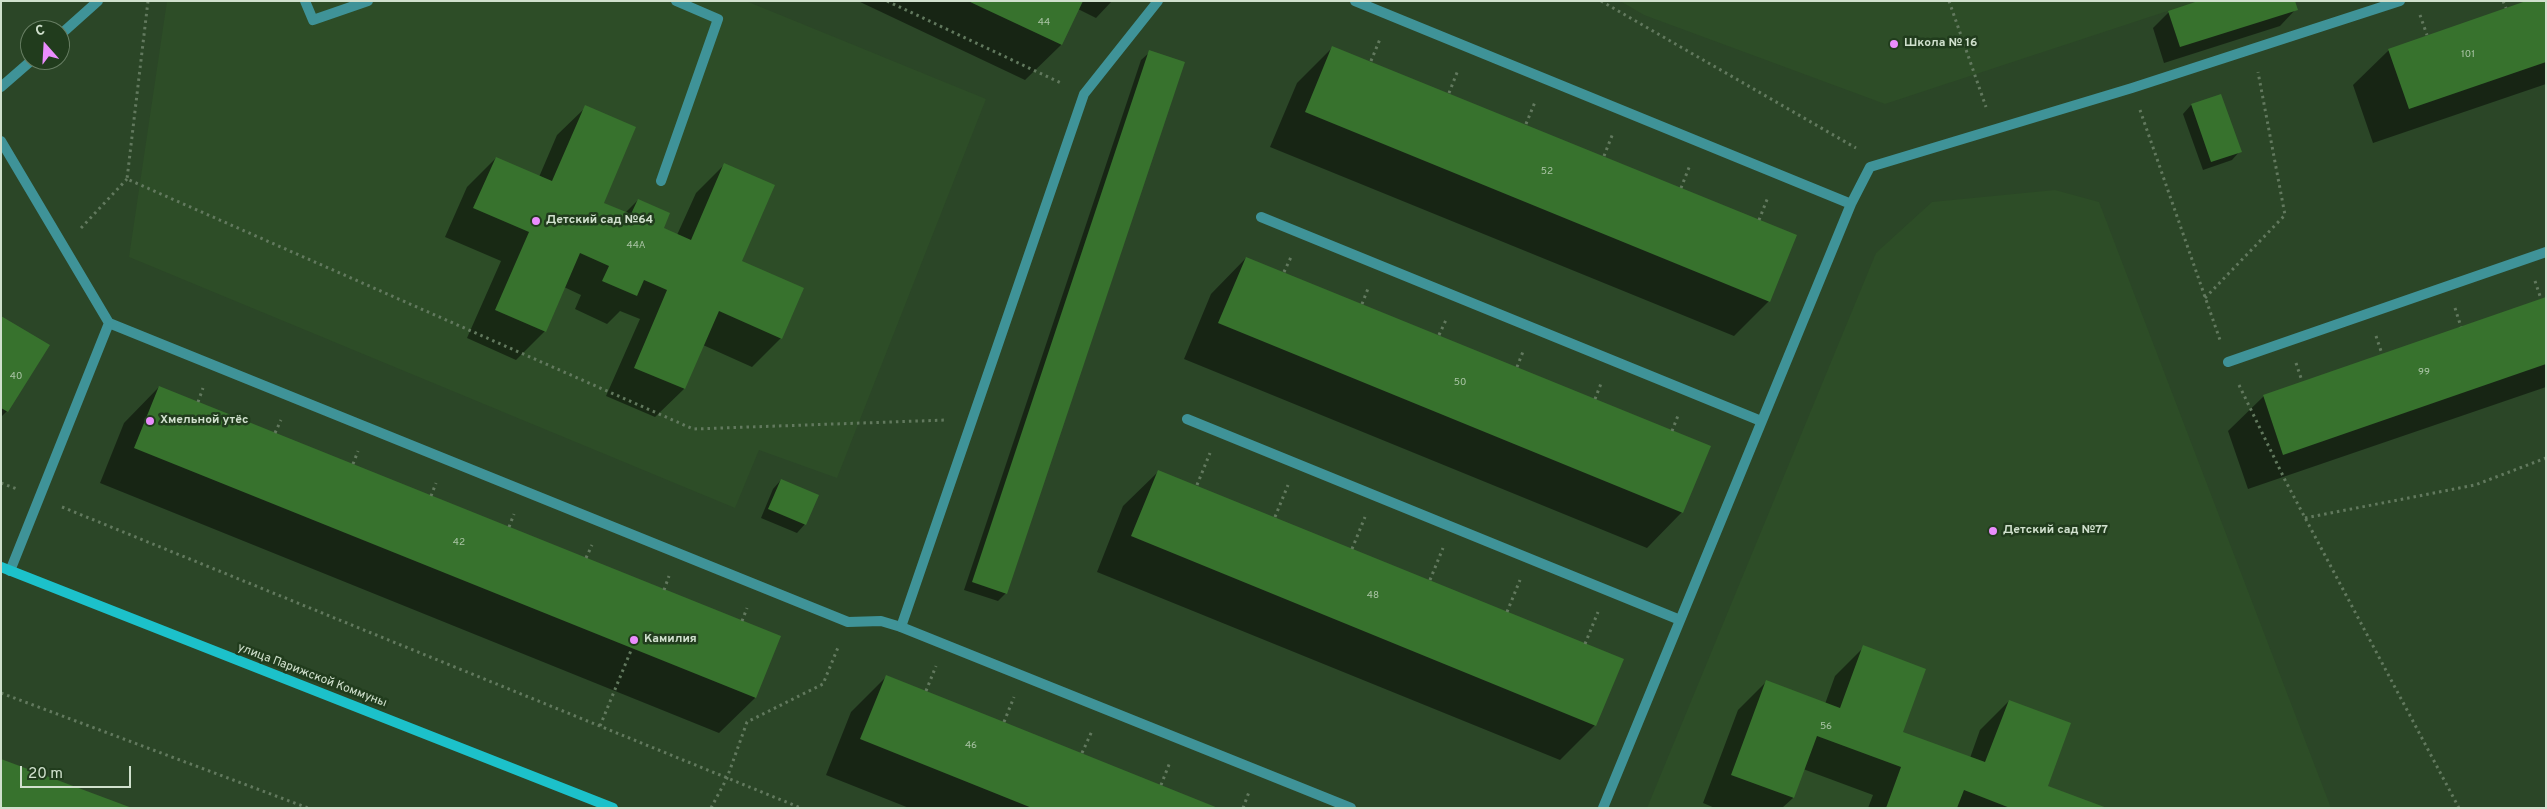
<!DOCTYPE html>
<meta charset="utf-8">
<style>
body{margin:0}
#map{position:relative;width:2547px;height:809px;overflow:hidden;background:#2b4627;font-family:Overpass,sans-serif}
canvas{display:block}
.frame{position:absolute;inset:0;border:2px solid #d0e0cd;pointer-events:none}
.north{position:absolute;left:20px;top:20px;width:50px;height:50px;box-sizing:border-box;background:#213c1d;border:1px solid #677e63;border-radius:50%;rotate:341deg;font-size:14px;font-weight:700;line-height:20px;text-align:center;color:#d0e0cd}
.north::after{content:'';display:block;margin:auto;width:18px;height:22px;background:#ea8dfd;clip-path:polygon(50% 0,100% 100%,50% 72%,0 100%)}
.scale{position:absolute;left:20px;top:766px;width:111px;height:22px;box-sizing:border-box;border:2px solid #d0e0cd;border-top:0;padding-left:6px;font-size:15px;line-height:18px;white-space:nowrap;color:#d0e0cd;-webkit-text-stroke:4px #213c1d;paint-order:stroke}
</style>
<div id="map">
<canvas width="2547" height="809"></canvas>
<div class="frame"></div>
<div class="north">С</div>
<div class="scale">20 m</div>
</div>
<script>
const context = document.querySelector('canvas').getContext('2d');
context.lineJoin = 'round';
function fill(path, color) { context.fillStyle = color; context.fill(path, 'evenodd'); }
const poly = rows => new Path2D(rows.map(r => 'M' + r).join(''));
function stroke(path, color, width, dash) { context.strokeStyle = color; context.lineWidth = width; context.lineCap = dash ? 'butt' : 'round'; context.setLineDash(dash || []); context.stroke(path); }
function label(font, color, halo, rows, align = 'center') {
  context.font = font + ' Overpass,sans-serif'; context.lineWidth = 5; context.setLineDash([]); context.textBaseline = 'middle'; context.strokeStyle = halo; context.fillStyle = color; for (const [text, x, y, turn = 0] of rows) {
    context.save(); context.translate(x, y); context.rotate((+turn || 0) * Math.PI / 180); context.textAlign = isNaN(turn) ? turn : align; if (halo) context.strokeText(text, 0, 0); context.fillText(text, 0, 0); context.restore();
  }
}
const built = poly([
 [167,1,746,1,986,99,837,478,759,450,735,508,129,257],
 [1620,1,2198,1,1885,104,1644,15],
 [2055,190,2099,202,2331,808,1647,808,1876,253,1932,202]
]);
const shadow = poly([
 [858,1,1112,1,1096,18,1078,9,1061,45,1025,80],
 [2546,1,2546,84,2373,143,2353,85,2389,50],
 [2296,9,2280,26,2164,63,2153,28,2169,12],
 [1333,47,1769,301,1734,336,1270,147,1297,83],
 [1150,52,1006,593,998,601,964,590,1141,60],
 [2220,95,2240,151,2232,160,2203,170,2183,114,2191,105],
 [586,107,602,203,625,213,638,200,662,228,677,235,696,193,724,165,741,261,781,338,752,367,703,345,684,389,655,417,606,396,640,319,620,311,607,324,575,309,581,295,564,287,545,331,516,360,467,338,501,261,445,237,467,187,496,158,539,177,557,135],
 [1246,258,1682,512,1647,548,1184,359,1211,294],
 [2546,299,2546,387,2248,489,2228,431,2264,396],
 [1,317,7,411,1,417],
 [159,387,779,637,755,698,719,733,100,483,124,423],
 [1159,471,1595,725,1560,760,1097,572,1123,506],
 [781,480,805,524,797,533,761,518,773,489],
 [1864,647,1901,733,1970,758,1980,730,2009,701,2046,786,2104,808,1868,808,1873,795,1803,769,1793,798,1782,808,1715,808,1703,803,1738,710,1766,682,1825,704,1835,676],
 [887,676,1214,808,909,808,826,775,851,712]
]);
const building = poly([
 [968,1,1083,1,1062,45],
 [2198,1,2295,1,2298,10,2180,47,2168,11],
 [2526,1,2546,1,2546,62,2409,109,2388,49],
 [1332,46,1797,235,1770,302,1305,112],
 [1149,50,1185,62,1007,594,972,582],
 [2221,94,2242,152,2211,162,2191,104],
 [585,105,636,127,604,203,631,214,638,199,670,213,664,228,691,240,724,163,775,185,742,261,804,288,782,339,719,311,685,389,634,368,667,290,644,280,637,296,602,281,609,266,580,253,546,332,495,310,529,232,473,208,496,157,552,181],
 [1246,257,1711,446,1683,513,1218,323],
 [2546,297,2546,364,2283,455,2263,395],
 [1,316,50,345,8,412,1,408],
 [159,386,781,636,756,698,134,448],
 [1158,470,1624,659,1596,726,1131,536],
 [781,479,819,495,806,525,768,509],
 [1863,645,1926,669,1903,732,1985,762,2009,700,2071,723,2048,786,2107,808,2010,808,1964,790,1957,808,1886,808,1901,767,1817,736,1794,798,1731,775,1766,680,1840,708],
 [886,675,1004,722,1218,808,1032,808,860,739],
 [1,759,132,808,1,808]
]);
const path = poly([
 [148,1,127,179,693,429,947,420],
 [887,1,1063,84],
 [1601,1,1856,148],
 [1949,1,1986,107],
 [2503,1,2506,8],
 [2420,15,2427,35],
 [1371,61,1380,39],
 [1449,93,1458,70],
 [2140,110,2220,340],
 [1526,124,1535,102],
 [1604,156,1613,133],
 [1681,188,1690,165],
 [1759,220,1768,197],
 [81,228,127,179],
 [1284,272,1292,255],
 [2535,281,2541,299],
 [2205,298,2285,215,2258,72],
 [1362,304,1369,286],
 [2455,308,2461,327],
 [1439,335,1446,320],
 [2376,336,2382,354],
 [2296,363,2302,381],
 [1517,367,1524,349],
 [2239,385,2285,480,2459,808],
 [1595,399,1602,381],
 [198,402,203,388],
 [1672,431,1679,413],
 [275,433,281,420],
 [353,464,358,451],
 [1,483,17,489],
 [1197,485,1210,453],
 [431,496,436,483],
 [62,507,801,808],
 [1275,517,1288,485],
 [2305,518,2475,485,2546,458],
 [509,527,514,514],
 [1352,549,1365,517],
 [586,558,592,545],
 [1430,580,1443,548],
 [664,590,669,576],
 [1507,612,1520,580],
 [742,621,747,608],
 [1585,644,1598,612],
 [926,691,936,666],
 [1,693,308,808],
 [1004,722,1014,697],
 [600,726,632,648],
 [1082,753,1092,731],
 [1161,785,1170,762],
 [711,808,727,778,747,722,823,684,839,645],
 [1243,808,1249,792]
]);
const lane = poly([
 [305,1,313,20,368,1],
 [1355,1,1851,204],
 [60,35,98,1],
 [1,87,32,60],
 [1,141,109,323,848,622,881,621,901,627,1351,808],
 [661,181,718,19,676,1],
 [1261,217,1761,421],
 [2228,362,2546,252],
 [1187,419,1680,620],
 [10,571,109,323],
 [1603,808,1851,204,1870,167,2132,88,2400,1]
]);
const street = poly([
 [901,627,1084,94,1158,1]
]);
const secondary = poly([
 [1,567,613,808]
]);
const markers = [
 [1894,44,5,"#ea8dfd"],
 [536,221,5,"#ea8dfd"],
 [150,421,5,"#ea8dfd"],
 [1993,531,5,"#ea8dfd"],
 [634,640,5,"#ea8dfd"]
];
const numberNames = [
 ["44",1044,23],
 ["101",2468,55],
 ["52",1547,172],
 ["44А",636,246],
 ["99",2424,373],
 ["40",16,377],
 ["50",1460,383],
 ["42",459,543],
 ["48",1373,596],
 ["56",1826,727],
 ["46",971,746]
];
const poiNames = [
 ["Школа № 16",1904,44],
 ["Детский сад №64",546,221],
 ["Хмельной утёс",160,421],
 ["Детский сад №77",2003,531],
 ["Камилия",644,640]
];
const streetNames = [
 ["улица Парижской Коммуны",312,676,21]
];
fill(built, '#2d4d27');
fill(shadow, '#0007');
fill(building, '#37722d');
stroke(path, '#62795e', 3, [2.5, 4]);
stroke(lane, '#3f9398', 10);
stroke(street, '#3f9398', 10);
stroke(secondary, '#1cc1ca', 10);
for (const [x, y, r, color] of markers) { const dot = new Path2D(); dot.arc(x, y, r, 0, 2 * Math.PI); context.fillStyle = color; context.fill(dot); stroke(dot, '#213c1d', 2); }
label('10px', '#aac4a5', null, numberNames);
label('bold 12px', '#d0e0cd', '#213c1d', poiNames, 'left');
label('12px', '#d0e0cd', '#213c1d', streetNames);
</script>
